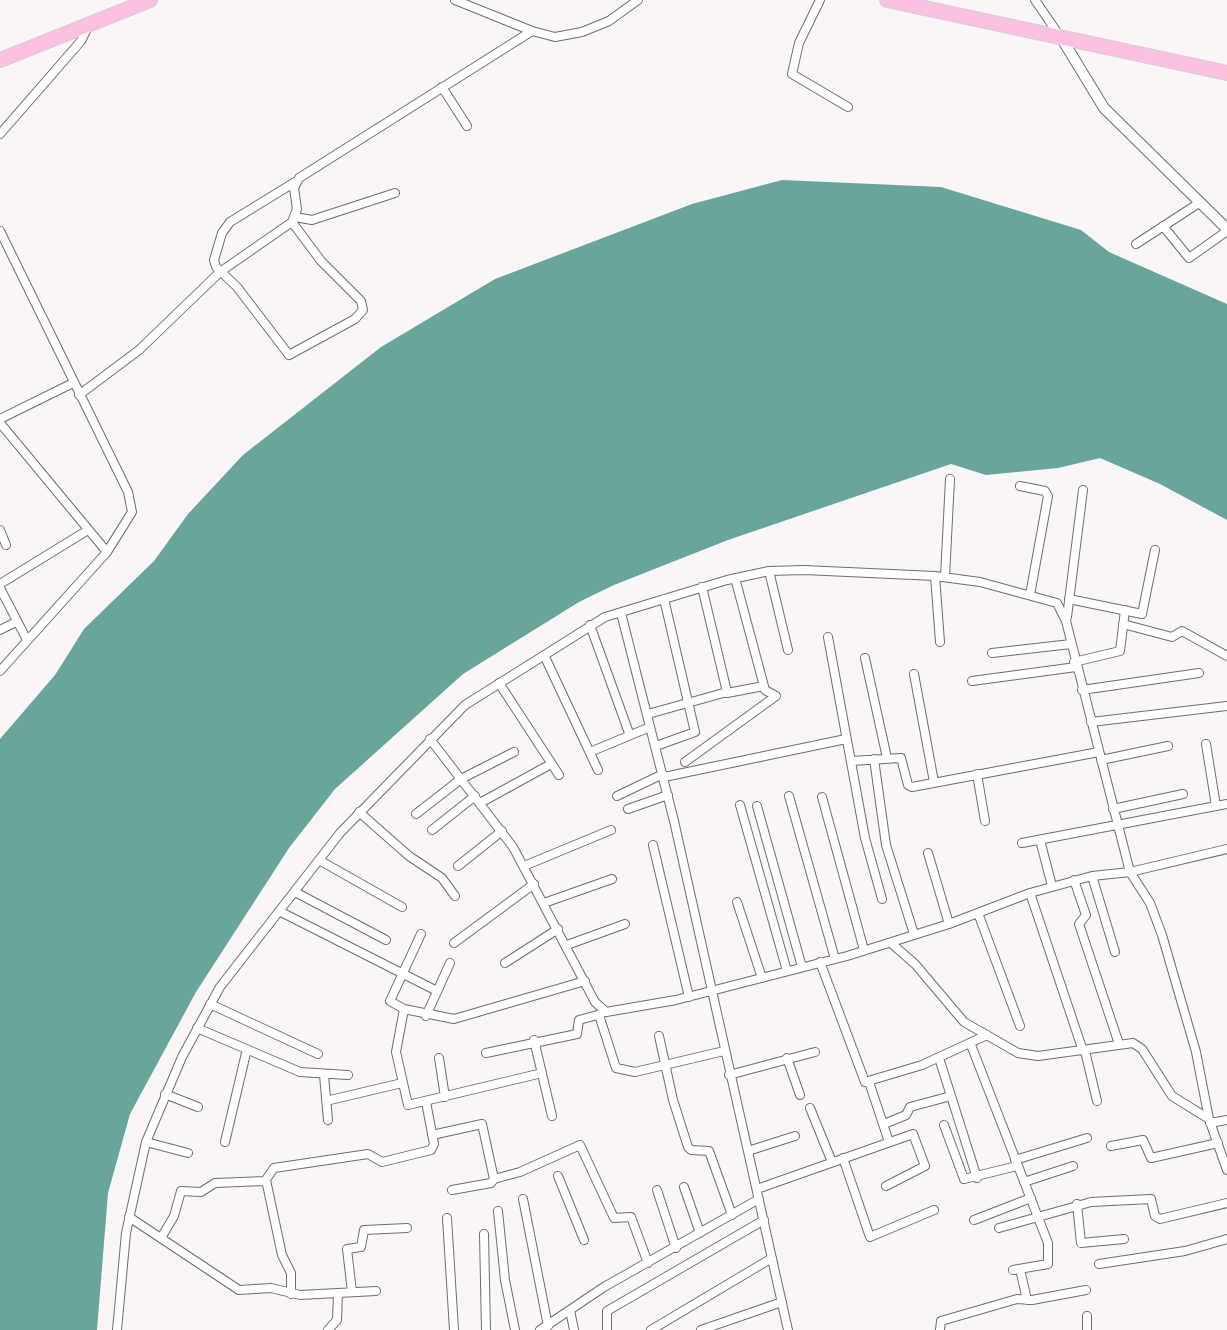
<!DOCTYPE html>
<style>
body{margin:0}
canvas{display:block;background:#faf5f7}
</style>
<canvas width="1227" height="1330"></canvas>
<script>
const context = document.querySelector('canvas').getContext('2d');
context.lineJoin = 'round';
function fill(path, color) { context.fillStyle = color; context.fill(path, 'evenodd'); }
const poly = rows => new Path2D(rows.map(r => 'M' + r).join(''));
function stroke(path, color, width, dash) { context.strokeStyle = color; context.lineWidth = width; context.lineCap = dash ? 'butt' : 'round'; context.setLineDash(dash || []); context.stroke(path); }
const water = poly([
 [782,180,941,187,1081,230,1109,252,1227,304,1227,520,1160,484,1100,458,1058,468,986,475,951,464,728,540,614,585,579,602,463,674,335,789,289,848,196,992,130,1114,108,1193,97,1330,0,1330,0,739,55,675,84,629,154,561,188,514,243,455,381,347,495,279,692,204]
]);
const minor = poly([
 [820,0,799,43,792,74,848,107],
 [1035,0,1059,35],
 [532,31,555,37,582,32,609,21,638,0],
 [442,87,467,126],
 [0,134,81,41,88,27],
 [295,217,312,220,395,193],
 [292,222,321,261,361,301,363,310,355,319,289,355,237,287,216,267,214,260,222,233,230,222,295,182],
 [1163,226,1189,258,1227,231],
 [0,231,128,492,132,512,107,552,0,671],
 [1136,244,1199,203],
 [79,395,139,350,220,272,292,222,297,209,294,188,299,178,532,31,455,0],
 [0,419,73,383],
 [0,423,107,552],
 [1020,486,1045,491,1048,496,1030,595],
 [0,530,6,545],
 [769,571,788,650],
 [935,576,940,642],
 [945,577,950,479],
 [0,584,88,530],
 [0,588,27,640],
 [1069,599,1142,614,1155,550],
 [621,613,674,821,788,1330],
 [1067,617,1083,490],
 [1123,624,1172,637,1182,631,1227,656],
 [590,625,629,733],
 [0,630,16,622],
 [828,637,865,838,882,899],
 [992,653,1071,644],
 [544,655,598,770],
 [865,658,887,758],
 [1074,662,1120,651,1125,610],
 [914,674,934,782],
 [972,681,1076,667],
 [499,683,559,775],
 [1082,690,1199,673],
 [727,693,764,686],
 [648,714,727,692,702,587],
 [1091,722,1227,706],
 [430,739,513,847,595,1002,606,1012,676,1000,847,956,949,924,1030,893,1092,876,1130,872,1150,903,1162,935,1196,1052,1209,1119,1227,1170],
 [1206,744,1216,806],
 [656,746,695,732,664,599],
 [590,752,650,727],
 [874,759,886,845,914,934],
 [1101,760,1168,746],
 [851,761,901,758,908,785,912,787,1099,752],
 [685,762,776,696,765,690,735,578],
 [977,774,985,821],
 [664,777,846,739],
 [617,796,663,774],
 [789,796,835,959],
 [822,797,864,950],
 [480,803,551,764],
 [740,805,787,971],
 [757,806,802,967],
 [628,809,668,795],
 [1113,809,1183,794],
 [359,812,409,856,442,878,455,896],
 [416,814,461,779,514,752],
 [432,830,475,796],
 [1040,840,1052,886],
 [1022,843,1227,804],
 [653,845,689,997],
 [928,853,949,924],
 [319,860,402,907],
 [458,866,502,831],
 [524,866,611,830],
 [1092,876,1115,952],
 [1074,880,1086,915,1079,924,1119,1044],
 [295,892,386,940],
 [1030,893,1083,1051],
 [737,902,762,978],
 [544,903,612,879],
 [279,911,437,991],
 [978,913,1020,1026],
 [421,934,390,1001,404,1009,454,1019,585,981],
 [454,943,534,884],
 [891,943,915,964,964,1022,1018,1053,1038,1056,1133,1043,1142,1049,1172,1096,1209,1119],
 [567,945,625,924],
 [820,962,865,1082,922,1065,987,1035],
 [505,963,558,929],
 [210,1004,318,1054],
 [404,1009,396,1052,408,1105,542,1073],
 [599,1015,616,1068,635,1072,724,1051],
 [426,1016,450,963],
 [197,1028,300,1072,348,1075],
 [659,1036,673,1100,688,1147,691,1150,709,1151,732,1215],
 [534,1040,552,1116],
 [971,1045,1048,1243,1048,1264,1013,1270],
 [1085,1051,1097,1101],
 [486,1053,577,1034,579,1020,601,1014],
 [439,1058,445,1097],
 [787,1058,800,1095],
 [939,1058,977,1178],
 [324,1075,328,1120],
 [729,1075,815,1052],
 [869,1082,889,1142],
 [165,1094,198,1107],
 [326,1101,402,1083],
 [810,1108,832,1162],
 [1210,1123,1227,1120],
 [884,1124,906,1115,910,1107,951,1096],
 [944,1125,964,1179,1017,1166],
 [432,1135,482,1124,494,1179,520,1172,580,1145,614,1218,631,1217,648,1263],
 [146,1142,188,1153],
 [225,1142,247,1049],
 [1111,1146,1143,1140,1151,1158,1218,1143],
 [748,1151,795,1136],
 [843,1158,870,1237,934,1210],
 [1015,1160,1087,1138],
 [558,1176,584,1240],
 [266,1180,282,1255,291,1273,291,1294],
 [1024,1182,1073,1166],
 [684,1187,700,1233],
 [757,1189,913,1134,925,1166,886,1186],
 [452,1190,491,1183,494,1179],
 [657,1190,676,1248],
 [523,1199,548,1326],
 [1077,1204,1081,1243,1124,1239],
 [498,1211,505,1280,515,1330],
 [129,1217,239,1290,271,1288,300,1295,376,1291],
 [447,1218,454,1330],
 [974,1220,1031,1198],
 [999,1228,1091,1202,1151,1199,1155,1216,1160,1219,1227,1203],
 [484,1234,486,1330],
 [161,1238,174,1216,181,1191,201,1192,215,1183,265,1181,274,1168,368,1154,382,1162,431,1150,434,1144,426,1102],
 [1099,1264,1185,1251,1227,1239],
 [1020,1269,1027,1300],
 [352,1292,347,1249,361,1247,364,1230,407,1228],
 [570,1310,574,1330],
 [1087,1316,1087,1330],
 [117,1330,126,1233,146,1142,182,1057,220,987,340,833,465,705,605,617,727,580,769,571,804,570,935,576,980,582,1057,603,1066,621,1130,872,1227,849],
 [328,1330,337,1320,338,1293],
 [540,1330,604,1287,759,1199],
 [607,1330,607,1311,764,1220],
 [651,1330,772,1258],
 [701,1330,782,1302],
 [940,1330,941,1321,1017,1299,1032,1300,1086,1290]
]);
const tertiary = poly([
 [1062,39,1104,108,1227,229]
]);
const trunk = poly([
 [887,0,1227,73],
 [0,60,150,0]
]);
fill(water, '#68a69b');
stroke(minor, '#706c6e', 10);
stroke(tertiary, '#706c6e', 12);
stroke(trunk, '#d2d1d1', 16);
stroke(minor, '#fff', 8);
stroke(tertiary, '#fff', 10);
stroke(trunk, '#fcc0e0', 14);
</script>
